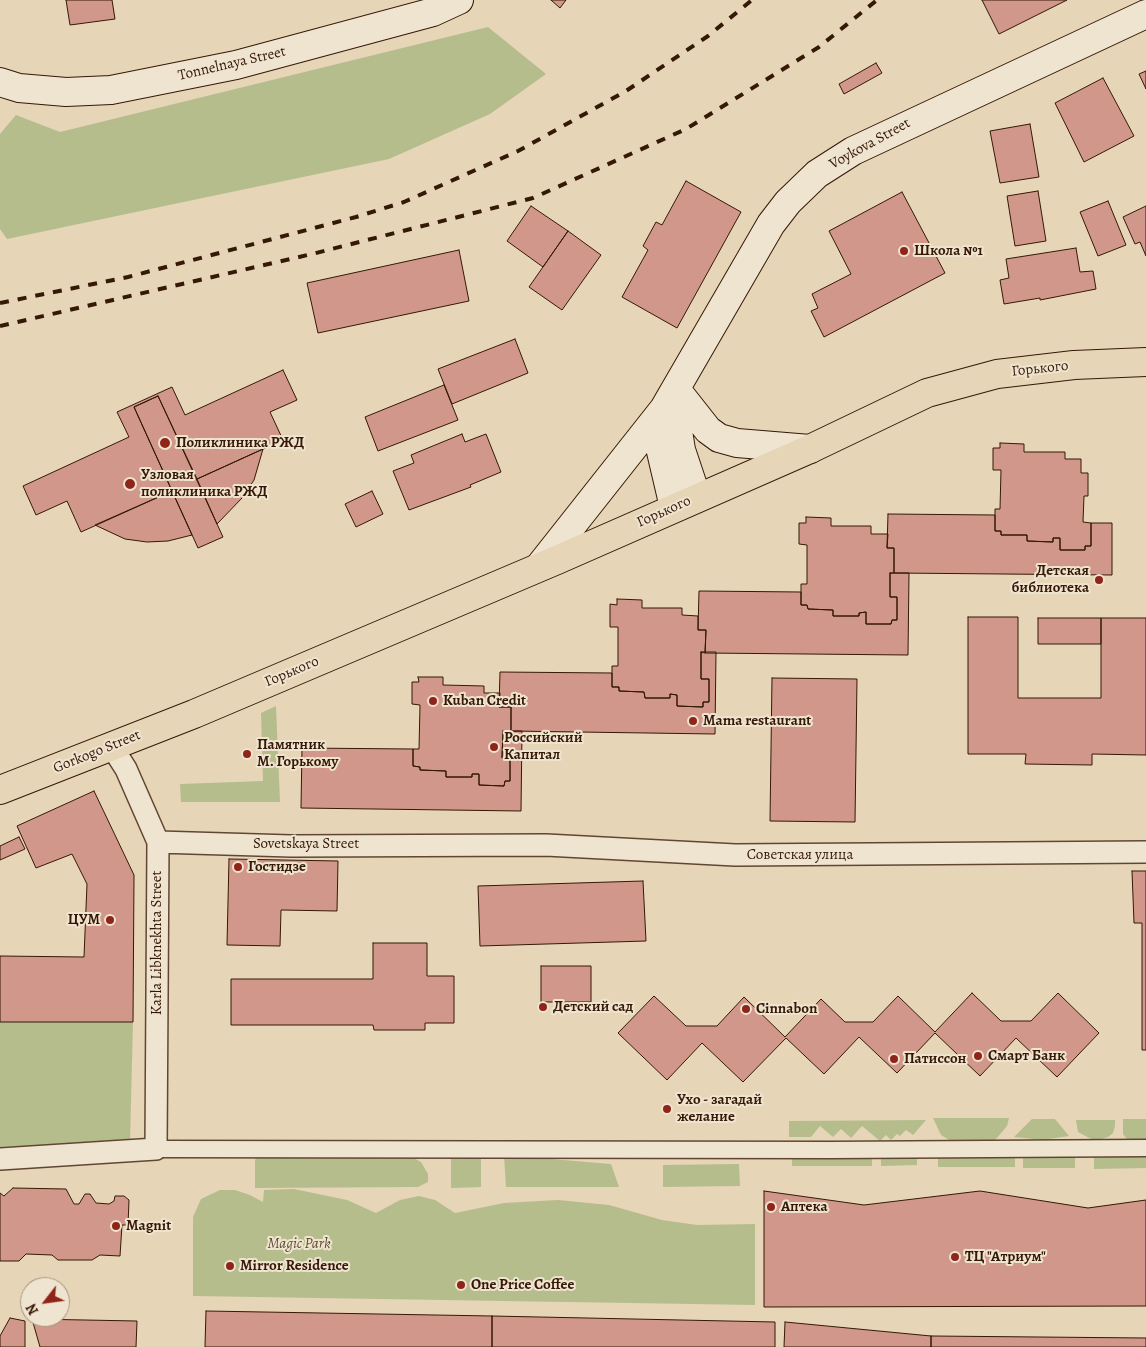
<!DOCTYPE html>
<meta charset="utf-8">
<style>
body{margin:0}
#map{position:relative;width:1146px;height:1347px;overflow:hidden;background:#e6d5b6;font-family:Alegreya,serif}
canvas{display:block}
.north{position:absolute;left:20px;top:1277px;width:50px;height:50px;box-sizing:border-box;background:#efe4d0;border:1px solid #a5927f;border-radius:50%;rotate:240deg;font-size:14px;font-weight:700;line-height:20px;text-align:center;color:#351806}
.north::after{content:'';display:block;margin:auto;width:18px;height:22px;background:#8f2418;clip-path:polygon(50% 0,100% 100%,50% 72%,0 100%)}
</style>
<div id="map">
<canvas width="1146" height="1347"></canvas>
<div class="north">N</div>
</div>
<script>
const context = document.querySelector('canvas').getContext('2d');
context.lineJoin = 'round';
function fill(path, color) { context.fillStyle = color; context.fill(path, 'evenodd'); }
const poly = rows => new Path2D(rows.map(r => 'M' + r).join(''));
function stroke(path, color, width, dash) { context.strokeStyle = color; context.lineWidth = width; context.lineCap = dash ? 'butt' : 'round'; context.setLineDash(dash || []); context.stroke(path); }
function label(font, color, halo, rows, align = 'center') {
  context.font = font + ' Alegreya,serif'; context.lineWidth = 4; context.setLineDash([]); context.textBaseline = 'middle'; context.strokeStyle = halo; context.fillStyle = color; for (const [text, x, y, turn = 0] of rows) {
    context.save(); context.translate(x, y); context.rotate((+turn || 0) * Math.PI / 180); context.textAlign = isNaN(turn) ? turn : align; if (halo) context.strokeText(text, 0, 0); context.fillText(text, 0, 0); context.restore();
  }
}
const green = poly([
 [488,27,546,74,490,114,389,159,7,239,0,229,0,134,16,115,60,132],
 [276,706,280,802,181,802,180,784,263,781,261,713],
 [0,1022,133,1022,130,1142,0,1147],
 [933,1118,1009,1118,1007,1126,996,1139,985,1143,963,1143,951,1141,941,1135],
 [1032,1119,1055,1119,1069,1136,1043,1140,1014,1137],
 [1123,1119,1146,1119,1146,1139,1127,1139,1123,1134],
 [926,1120,913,1135,906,1130,900,1136,897,1134,891,1140,886,1135,880,1141,862,1126,851,1138,841,1129,833,1137,820,1126,811,1137,789,1137,789,1121],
 [1076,1120,1115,1120,1115,1126,1113,1133,1108,1137,1095,1141,1078,1132],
 [917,1153,917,1165,881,1166,881,1154],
 [792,1154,872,1154,872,1166,792,1166],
 [938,1154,1015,1154,1015,1167,938,1167],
 [1023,1154,1075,1154,1075,1168,1023,1168],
 [1094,1154,1146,1154,1146,1168,1094,1169],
 [258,1155,410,1156,421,1162,428,1174,428,1182,418,1187,255,1188,255,1160],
 [504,1155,611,1164,619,1187,506,1187],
 [481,1156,481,1187,451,1188,451,1157],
 [739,1164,740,1186,663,1187,663,1165],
 [294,1189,347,1200,376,1213,400,1200,419,1196,435,1200,455,1213,504,1203,558,1200,609,1205,662,1220,697,1225,755,1224,755,1305,193,1296,193,1217,201,1199,220,1190,235,1190,250,1195,263,1202,264,1190]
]);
const building = poly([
 [66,0,112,0,115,19,70,25,66,0],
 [551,0,566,0,560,8,551,0],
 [982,0,1067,0,999,34,982,0],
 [876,63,882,73,844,94,839,84,876,63],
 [1146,71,1146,89,1139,74,1146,71],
 [1103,78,1134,136,1084,162,1055,103,1103,78],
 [1030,124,1039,177,1000,183,990,131,1030,124],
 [686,181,741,212,677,328,622,297,648,250,643,246,656,222,662,225,686,181],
 [1038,191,1046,241,1015,246,1007,196,1038,191],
 [902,192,945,273,824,337,811,311,818,308,812,294,851,274,829,231,902,192],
 [1108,201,1126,245,1098,256,1080,212,1108,201],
 [531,206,568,231,543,267,507,241,531,206],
 [1146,206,1146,256,1140,242,1135,244,1123,217,1146,206],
 [568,231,601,255,562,310,529,287,568,231],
 [1076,248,1080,272,1093,271,1096,289,1040,300,1040,298,1004,304,1000,280,1009,278,1006,259,1076,248],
 [459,250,469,301,318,333,307,283,459,250],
 [515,339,528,373,452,404,438,369,515,339],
 [283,370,297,400,270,412,283,440,197,479,158,396,134,407,172,491,81,532,67,501,36,515,23,486,129,437,117,412,172,387,185,415,283,370],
 [444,385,458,420,378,451,365,417,444,385],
 [158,396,223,537,198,548,134,407,158,396],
 [462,434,465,442,486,434,501,472,470,485,471,487,409,510,393,471,414,463,411,455,462,434],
 [1000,443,1024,444,1024,452,1065,452,1065,459,1081,459,1081,473,1088,473,1088,496,1084,496,1083,522,1091,523,1091,546,1085,546,1085,550,1060,550,1060,538,1053,538,1053,542,1027,541,1027,535,1001,535,1001,531,995,531,995,509,1000,509,1001,470,993,470,993,448,1000,448,1000,443],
 [263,449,254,480,242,498,217,524,197,479,263,449],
 [172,491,192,535,168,541,147,542,125,539,95,525,172,491],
 [372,491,383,514,356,527,345,504,372,491],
 [888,514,995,515,995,531,1001,531,1001,535,1027,535,1027,541,1053,542,1053,538,1060,538,1060,550,1085,550,1085,546,1091,546,1091,523,1112,523,1112,575,894,573,894,548,887,548,888,514],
 [806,517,831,518,831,526,871,526,871,534,888,534,887,548,894,548,894,573,890,573,890,597,897,597,897,620,892,620,891,624,866,624,866,612,859,613,859,616,833,616,833,610,808,609,807,605,801,605,801,584,807,584,807,545,799,544,799,523,806,523,806,517],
 [890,573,909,573,908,655,705,653,706,630,698,630,699,591,801,592,801,605,807,605,808,609,833,610,833,616,859,616,859,613,866,612,866,624,891,624,892,620,897,620,897,597,890,597,890,573],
 [617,599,642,600,642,608,682,608,682,615,698,616,698,630,706,630,705,653,701,652,701,679,709,679,709,702,703,702,703,707,677,706,677,695,670,694,670,698,645,698,644,692,619,691,619,687,612,687,612,666,618,666,618,627,610,627,610,604,617,605,617,599],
 [968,617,1018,617,1018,698,1101,698,1101,618,1146,618,1146,755,1092,754,1092,765,1025,764,1026,754,968,754,968,617],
 [1038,618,1101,618,1101,644,1038,644,1038,618],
 [701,652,716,652,715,734,511,731,511,707,499,707,500,672,612,673,612,687,619,687,619,691,644,692,645,698,670,698,670,694,677,695,677,706,703,707,703,702,709,702,709,679,701,679,701,652],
 [418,677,443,677,443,685,484,686,484,693,500,693,499,707,511,707,511,731,503,731,502,758,510,758,510,781,505,781,504,786,479,785,479,774,472,774,472,777,446,777,446,771,420,770,420,767,413,766,413,749,419,749,420,705,412,704,412,682,419,682,418,677],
 [772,678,857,679,855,822,770,821,772,678],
 [503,731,522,731,521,811,301,808,302,748,413,749,413,766,420,767,420,770,446,771,446,777,472,777,472,774,479,774,479,785,504,786,505,781,510,781,510,758,502,758,503,731],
 [94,791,134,875,133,1022,0,1022,0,956,84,957,87,884,72,854,36,868,17,826,94,791],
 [19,837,25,849,0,860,0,846,19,837],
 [229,859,338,861,337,911,281,910,280,946,227,945,229,859],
 [1132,871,1146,871,1146,1050,1142,1050,1142,923,1134,923,1132,871],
 [643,881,646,941,480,946,478,886,643,881],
 [373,943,427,943,427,976,454,976,454,1023,425,1023,425,1030,374,1030,373,1025,231,1025,231,979,373,979,373,943],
 [541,966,591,966,591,1002,541,1002,541,966],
 [972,993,1001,1021,1031,1021,1058,993,1099,1033,1057,1077,1016,1038,980,1076,935,1033,897,1073,859,1037,824,1074,786,1038,743,1082,702,1043,667,1080,618,1033,654,996,686,1026,717,1026,744,997,785,1037,821,999,845,1022,873,1022,898,996,935,1032,972,993],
 [13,1188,66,1189,74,1204,79,1204,85,1194,90,1194,96,1203,109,1204,114,1201,115,1196,124,1196,129,1200,128,1225,122,1225,120,1256,100,1255,92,1260,58,1260,52,1255,26,1254,19,1261,0,1261,0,1193,4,1196,13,1188],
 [764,1191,864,1205,980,1191,1088,1208,1146,1200,1146,1306,764,1307,764,1191],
 [206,1311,492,1316,492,1347,205,1347,206,1311],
 [492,1316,775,1322,775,1347,492,1347,492,1316],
 [10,1318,25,1321,25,1347,0,1347,0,1336,10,1318],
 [32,1319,137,1321,136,1347,40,1347,32,1319],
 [785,1322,931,1336,931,1347,784,1347,785,1322],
 [931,1336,1146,1338,1146,1347,931,1347,931,1336]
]);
const pedestrian = poly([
 [156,1149,831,1150,1146,1148]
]);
const minor = poly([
 [158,842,291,846,546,845,735,855,1146,852],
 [0,1159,156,1149,158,842,126,769,112,747]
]);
const secondary = poly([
 [0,82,19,88,66,92,111,90,236,65,433,12,459,0],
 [682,397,708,430,719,438,737,443,810,449],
 [681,400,678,431,681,450,697,498],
 [674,507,659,443,660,426,665,407,771,224,788,202,817,174,853,151,1146,14],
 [539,567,663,410]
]);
const primary = poly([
 [0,790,194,714,557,560,810,449,927,393,997,374,1074,365,1146,362]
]);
const rail = poly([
 [0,303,128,277,356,217,404,202,518,151,626,91,708,36,752,0],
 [0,326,312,254,533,198,686,129,819,47,877,0]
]);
const markers = [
 [904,251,5,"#8f2418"],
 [165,443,6,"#8f2418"],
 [130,484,6,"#8f2418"],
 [1099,580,5,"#8f2418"],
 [433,701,5,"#8f2418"],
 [693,721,5,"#8f2418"],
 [494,747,5,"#8f2418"],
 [247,754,5,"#8f2418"],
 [238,867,5,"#8f2418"],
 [110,920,5,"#8f2418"],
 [543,1007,5,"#8f2418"],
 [746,1009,5,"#8f2418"],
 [978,1056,5,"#8f2418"],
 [894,1059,5,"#8f2418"],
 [667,1109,5,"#8f2418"],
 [771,1207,5,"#8f2418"],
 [116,1226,5,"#8f2418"],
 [955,1257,5,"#8f2418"],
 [230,1266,5,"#8f2418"],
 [461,1285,5,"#8f2418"]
];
const streetNames = [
 ["Tonnelnaya Street",232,64,-13],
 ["Voykova Street",870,144,-29],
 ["Горького",1040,369,-6],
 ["Горького",664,512,-24],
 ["Горького",292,672,-23],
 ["Gorkogo Street",97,752,-22],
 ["Sovetskaya Street",306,844],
 ["Советская улица",800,855],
 ["Karla Libknekhta Street",157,943,-90]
];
const poiNames = [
 ["Школа №1",914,251],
 ["Поликлиника РЖД",176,443],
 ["Узловая",141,475],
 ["поликлиника РЖД",141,492],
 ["Детская",1089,571,"right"],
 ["библиотека",1089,588,"right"],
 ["Kuban Credit",443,701],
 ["Mama restaurant",703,721],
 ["Российский",504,738],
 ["Капитал",504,755],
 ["Памятник",257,745],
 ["М. Горькому",257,762],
 ["Гостидзе",248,867],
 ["ЦУМ",100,920,"right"],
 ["Детский сад",553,1007],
 ["Cinnabon",756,1009],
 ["Смарт Банк",988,1056],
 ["Патиссон",904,1059],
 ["Ухо - загадай",677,1100],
 ["желание",677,1117],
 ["Аптека",781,1207],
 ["Magnit",126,1226],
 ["ТЦ \"Атриум\"",965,1257],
 ["Mirror Residence",240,1266],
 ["One Price Coffee",471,1285]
];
const parkNames = [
 ["Magic Park",299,1244]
];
fill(green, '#b6bd8d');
fill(building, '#d1978a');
stroke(building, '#351806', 1);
stroke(pedestrian, '#614732', 19);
stroke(minor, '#614732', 24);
stroke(secondary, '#351806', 30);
stroke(primary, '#351806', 30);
stroke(pedestrian, '#efe4d0', 16);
stroke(minor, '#efe4d0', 21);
stroke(secondary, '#efe4d0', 28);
stroke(primary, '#e6d5b6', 28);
stroke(rail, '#351806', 4, [9, 9]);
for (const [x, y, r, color] of markers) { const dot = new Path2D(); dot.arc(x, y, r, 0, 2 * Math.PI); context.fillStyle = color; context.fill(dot); stroke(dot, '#efe4d0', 2); }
label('15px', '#351806', '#efe4d0', streetNames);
label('bold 15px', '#351806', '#efe4d0', poiNames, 'left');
label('italic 15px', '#5c4a2e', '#efe4d0', parkNames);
</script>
